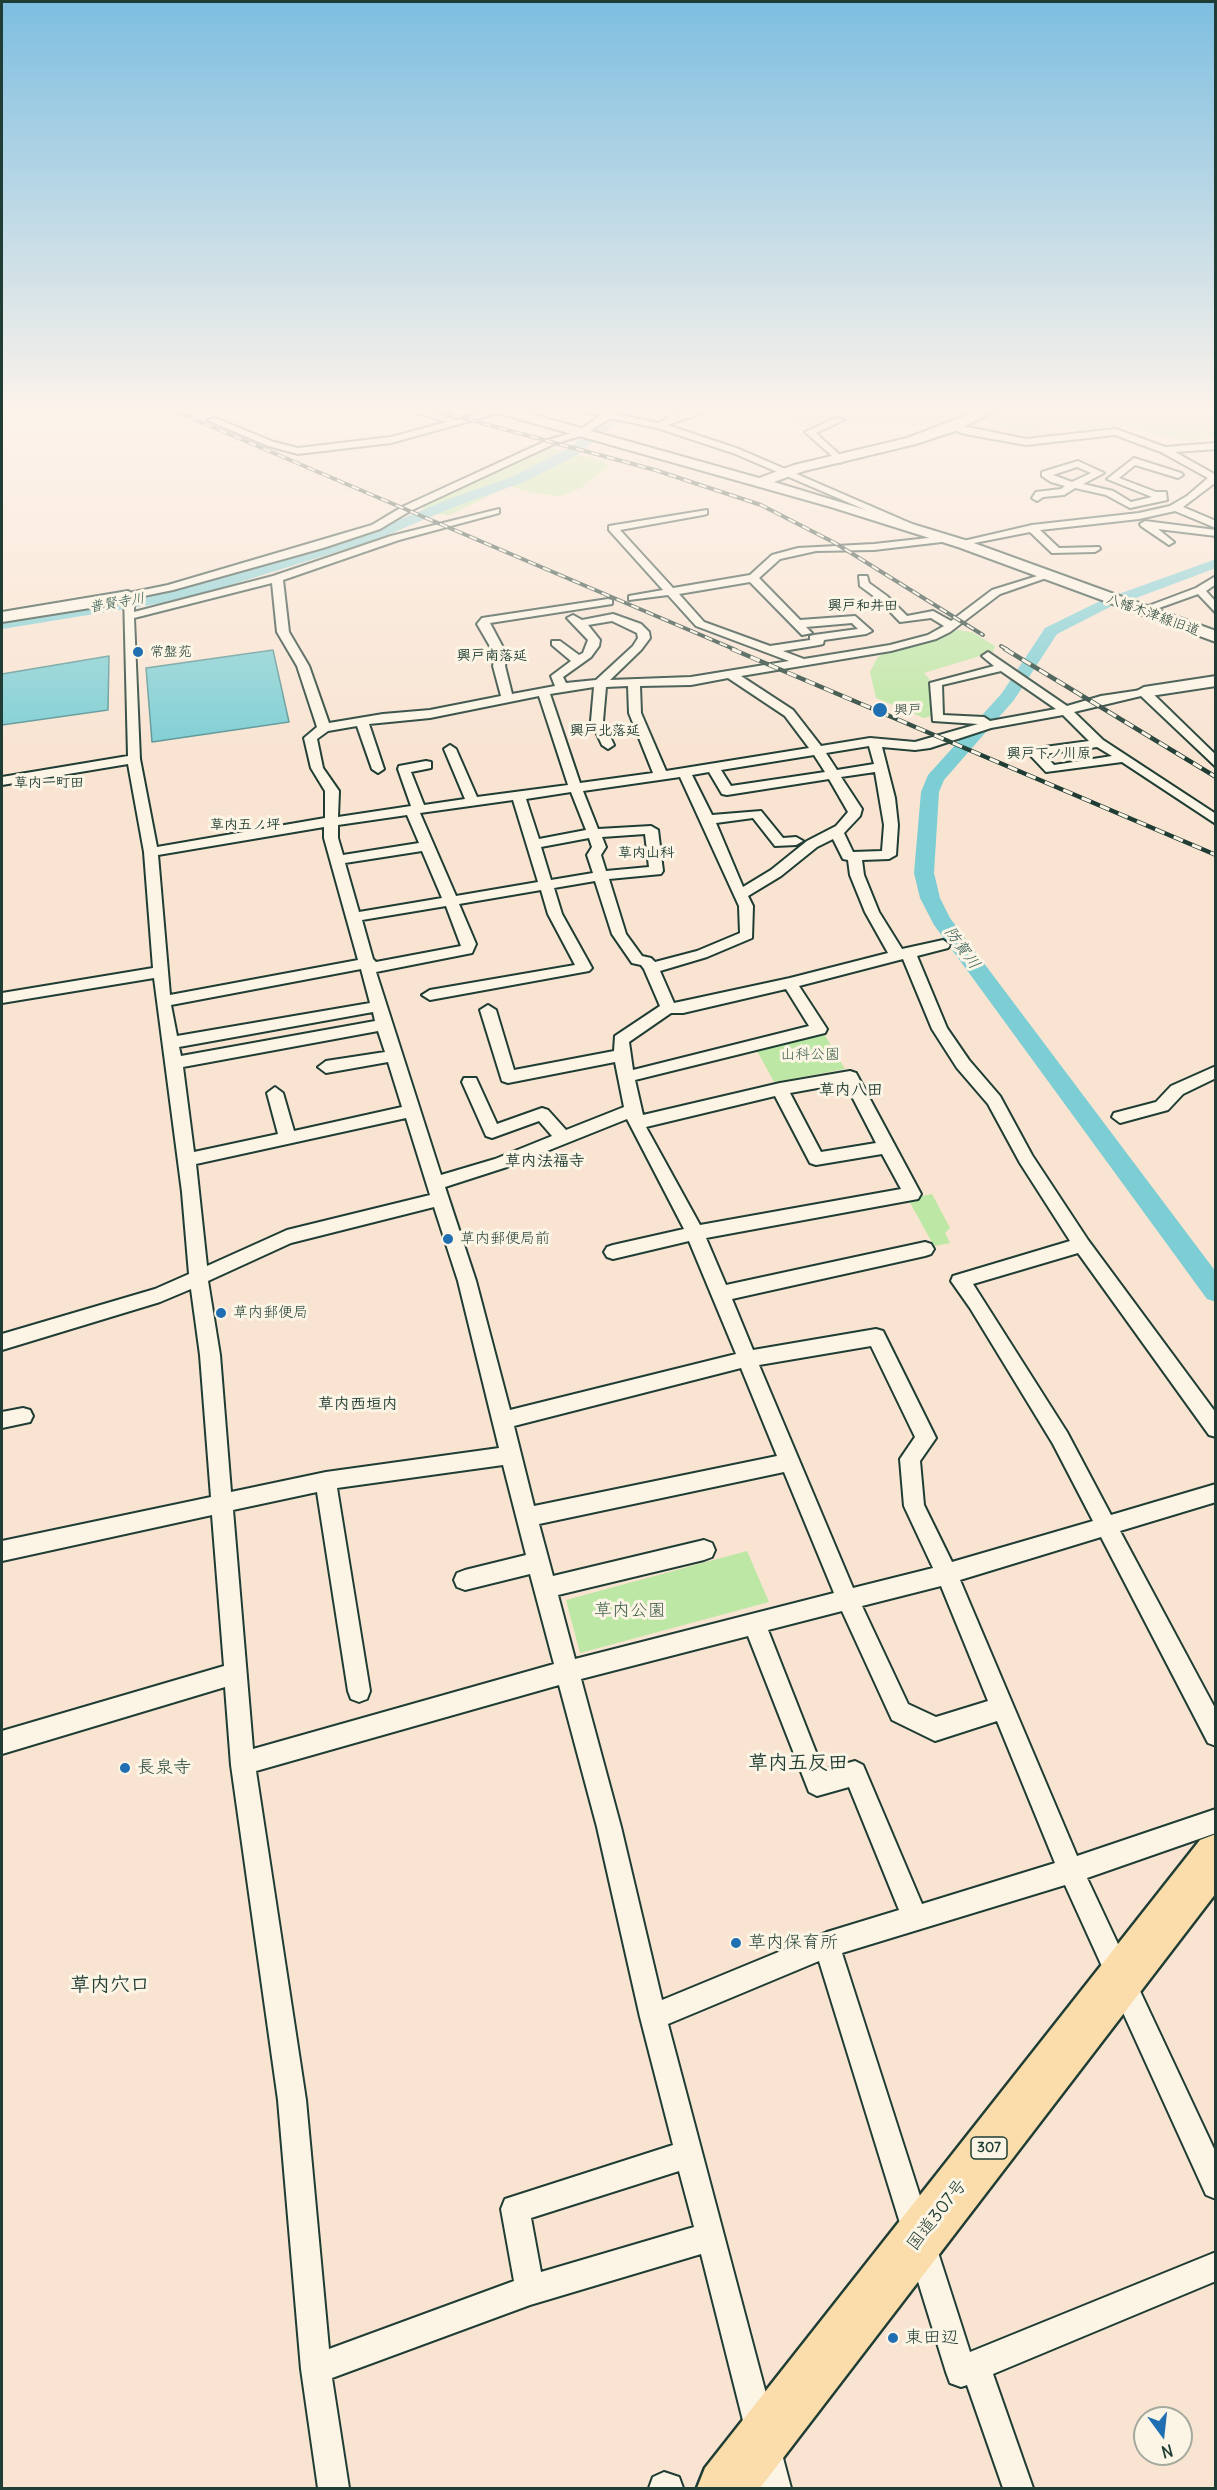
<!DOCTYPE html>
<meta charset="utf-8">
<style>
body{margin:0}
#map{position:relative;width:1217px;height:2490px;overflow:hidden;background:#f9e4d2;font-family:Delius,sans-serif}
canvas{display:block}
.frame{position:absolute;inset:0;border:3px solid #1f3d34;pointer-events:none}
.north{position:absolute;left:1133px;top:2406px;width:60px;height:60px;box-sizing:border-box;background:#fcf5e5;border:2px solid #a4ab9e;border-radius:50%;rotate:165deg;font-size:16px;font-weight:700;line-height:24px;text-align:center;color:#1f3d34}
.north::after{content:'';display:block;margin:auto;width:21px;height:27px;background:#1f6fb2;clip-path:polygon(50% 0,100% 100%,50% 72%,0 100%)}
</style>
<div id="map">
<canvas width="1217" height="2490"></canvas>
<div class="frame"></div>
<div class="north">N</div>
</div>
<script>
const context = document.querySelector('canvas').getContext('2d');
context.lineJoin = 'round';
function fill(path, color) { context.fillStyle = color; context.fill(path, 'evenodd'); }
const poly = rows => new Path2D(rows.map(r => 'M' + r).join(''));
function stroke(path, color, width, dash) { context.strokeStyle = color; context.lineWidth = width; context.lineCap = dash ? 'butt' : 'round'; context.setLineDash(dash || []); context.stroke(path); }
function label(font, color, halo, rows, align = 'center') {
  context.font = font + ' Delius,"Klee One",sans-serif'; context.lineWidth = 6; context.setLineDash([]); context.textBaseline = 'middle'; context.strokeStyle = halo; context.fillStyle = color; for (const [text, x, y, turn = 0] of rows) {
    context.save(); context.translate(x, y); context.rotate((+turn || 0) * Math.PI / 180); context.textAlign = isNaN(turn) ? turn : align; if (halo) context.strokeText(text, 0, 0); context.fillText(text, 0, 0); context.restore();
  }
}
const built = poly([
 [1016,411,1154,411,1029,440,969,430]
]);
const green = poly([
 [774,411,1130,411,1139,415,1164,411,1215,411,1215,437,1187,442,1120,425,1085,433,1049,423,1026,436,988,422,937,426,860,425,841,419,811,425],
 [547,447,604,461,608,467,581,488,559,496,533,493,509,486,448,516,422,509,428,500],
 [959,630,972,632,995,646,993,652,924,673,930,680,931,716,924,718,876,698,870,672,877,658,884,653,939,639,951,631],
 [823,1032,845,1069,774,1082,755,1047],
 [932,1194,950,1228,945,1233,950,1243,934,1246,908,1199],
 [747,1551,769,1602,580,1653,566,1600]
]);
const water = poly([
 [273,650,289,722,152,742,146,668,273,650],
 [109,656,108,710,2,725,2,674,109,656]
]);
const river = poly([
 [618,411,632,411,577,455,524,482,459,505,378,539,211,591,156,604,2,629,2,619,156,594,207,582,368,533,449,499,514,476,567,449,618,411],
 [1216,559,1216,568,1128,601,1122,603,1114,598,1116,595,1216,559],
 [1104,599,1110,601,1112,604,1110,607,1057,634,1014,700,944,780,939,792,934,873,940,898,950,918,1216,1272,1216,1302,1207,1299,934,925,920,898,914,873,921,792,928,775,1002,693,1045,628,1104,599]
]);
const street = poly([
 [411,411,425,411,457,420,488,411,506,411,391,443,298,454,268,446,207,420,215,418,274,442,298,448,391,437,447,422,411,411],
 [583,411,619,411,616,414,658,423,675,414,708,411,667,425,739,449,926,530,917,532,733,453,657,428,610,418,584,435,554,444,410,511,380,529,323,548,173,590,134,598,134,612,273,576,391,536,499,509,499,513,399,540,283,580,289,632,309,666,329,723,383,714,430,710,501,696,493,666,495,655,477,624,482,618,608,599,612,600,612,604,490,623,507,655,505,666,512,694,555,686,551,676,571,661,552,645,552,641,560,641,579,655,583,653,588,640,567,618,573,615,582,620,613,614,641,624,649,632,650,638,641,650,610,680,691,677,789,661,696,626,668,595,629,600,629,596,663,590,609,530,609,526,707,510,707,514,703,515,620,530,673,588,750,575,772,555,798,548,874,544,946,536,951,539,950,541,874,550,816,551,780,559,759,578,800,620,855,616,872,631,866,634,824,640,823,644,819,645,783,651,804,659,890,645,928,635,944,626,931,618,900,622,879,600,860,586,859,576,867,576,869,583,887,596,907,616,933,611,951,621,992,590,1047,573,1052,576,1000,594,950,632,936,639,891,651,741,676,793,710,821,746,870,738,915,742,978,724,933,721,930,683,994,666,982,656,988,652,1067,706,1101,696,1148,689,1216,755,1216,767,1141,696,1074,712,1103,740,1216,814,1216,824,1122,762,1046,772,1030,755,1030,749,1089,741,1063,715,991,728,930,748,915,750,882,747,895,798,898,825,896,855,889,859,862,860,864,875,879,912,902,949,943,940,950,945,948,948,917,956,947,1028,969,1060,1000,1096,1032,1155,1088,1240,1216,1413,1216,1437,1209,1435,1078,1253,973,1284,1067,1432,1111,1515,1216,1484,1216,1502,1120,1531,1216,1710,1216,1746,1208,1743,1101,1537,960,1580,1077,1856,1216,1809,1216,1833,1087,1878,1216,2153,1216,2199,1206,2195,1065,1885,842,1953,970,2352,1216,2252,1216,2281,993,2374,1033,2488,1003,2488,967,2385,961,2387,950,2383,946,2372,819,1961,668,2024,791,2488,760,2488,701,2254,530,2305,332,2378,349,2488,318,2488,301,2369,278,2100,231,1765,225,1687,2,1754,2,1731,224,1666,212,1515,2,1561,2,1541,211,1497,200,1355,191,1289,160,1302,2,1350,2,1334,155,1289,189,1274,182,1192,154,978,2,1003,2,993,153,968,144,852,128,764,2,785,2,777,128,756,124,594,168,585,372,525,402,507,548,440,578,431,600,416,583,411],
 [750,582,802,635,812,633,806,627,852,623,858,629,814,635,810,636,810,640,770,646,704,622,679,594,750,582],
 [272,583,277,632,297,666,317,727,304,738,311,768,325,791,325,818,157,847,140,759,134,618,272,583],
 [612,621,637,633,638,638,633,646,596,680,566,683,563,677,591,657,599,646,600,640,588,625,612,621],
 [1001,671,1056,709,990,721,984,717,943,715,942,685,1001,671],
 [728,678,785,716,809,748,666,771,641,713,640,686,691,685,728,678],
 [628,686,629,713,653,773,580,783,550,694,594,687,591,721,602,745,608,749,614,745,603,721,606,687,628,686],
 [539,696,568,785,477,797,456,749,450,745,444,749,465,799,424,805,411,772,431,768,431,762,426,761,399,766,398,769,411,806,338,817,339,791,323,768,317,739,328,731,357,726,372,769,378,773,384,769,369,724,430,718,539,696],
 [869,746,874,764,837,770,826,753,869,746],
 [1097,747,1112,756,1054,765,1044,754,1097,747],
 [814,755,825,772,731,786,721,770,814,755],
 [709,772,722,794,727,795,829,779,848,812,836,826,807,841,771,870,743,887,716,823,753,818,775,846,796,845,803,841,796,837,783,838,761,811,712,815,692,775,709,772],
 [875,772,884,825,882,851,853,852,844,833,860,816,862,809,841,777,875,772],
 [680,777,739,906,740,933,697,951,655,962,651,958,642,956,626,934,609,879,661,874,663,871,658,830,651,826,598,829,583,791,680,777],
 [571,792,586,830,539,839,526,799,571,792],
 [513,800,538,882,456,896,420,813,513,800],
 [407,815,419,843,343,855,338,838,338,825,407,815],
 [324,827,324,838,358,960,170,995,158,855,324,827],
 [645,834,649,867,606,871,601,855,606,847,602,837,645,834],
 [589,838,592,847,587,855,593,873,551,880,541,847,589,838],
 [833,839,843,859,848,860,850,875,865,912,888,953,790,978,674,1003,660,971,707,957,752,938,753,906,748,896,781,876,817,847,833,839],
 [422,851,442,898,359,912,345,863,422,851],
 [595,881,612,934,632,963,641,965,644,969,660,1006,615,1036,614,1051,514,1070,496,1010,488,1005,480,1010,502,1081,508,1083,615,1062,624,1107,566,1130,548,1110,542,1108,497,1124,476,1078,464,1078,462,1082,486,1136,492,1138,539,1121,552,1136,495,1159,441,1175,376,972,472,953,476,944,459,904,541,890,548,914,575,965,430,990,422,995,430,1000,589,971,592,968,562,914,554,888,595,881],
 [446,906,461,946,376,962,373,959,362,920,446,906],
 [903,959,932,1029,957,1068,988,1104,1020,1163,1070,1241,953,1276,951,1281,970,1308,1053,1444,1093,1521,952,1562,924,1505,920,1461,936,1438,883,1331,876,1329,753,1350,732,1299,925,1256,931,1254,934,1249,931,1244,925,1242,726,1285,706,1238,918,1199,921,1194,856,1073,850,1071,780,1083,643,1115,635,1080,825,1033,827,1029,799,986,903,959],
 [361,969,370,1003,177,1036,171,1005,361,969],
 [786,989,809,1026,633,1070,629,1042,671,1013,683,1013,786,989],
 [373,1012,375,1021,181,1056,179,1047,373,1012],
 [378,1031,385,1052,326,1061,318,1067,326,1073,388,1062,402,1107,294,1131,283,1093,275,1087,267,1093,278,1134,194,1152,183,1067,378,1031],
 [845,1083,876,1143,821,1152,790,1093,845,1083],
 [775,1096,810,1163,816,1165,882,1154,901,1189,700,1225,646,1127,775,1096],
 [406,1118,430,1195,287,1230,207,1266,196,1164,406,1118],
 [627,1119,684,1229,613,1245,607,1247,604,1252,607,1257,613,1259,689,1241,736,1354,510,1410,476,1281,445,1187,507,1167,627,1119],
 [434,1207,458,1281,499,1448,326,1472,231,1492,220,1355,208,1281,291,1243,434,1207],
 [871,1346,915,1437,900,1459,904,1506,933,1568,853,1588,759,1365,871,1346],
 [741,1368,777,1456,534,1506,514,1426,741,1368],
 [503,1465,526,1555,465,1570,457,1573,454,1580,457,1587,465,1590,530,1574,554,1664,253,1749,233,1510,317,1492,348,1691,351,1699,359,1702,367,1699,370,1691,337,1488,503,1465],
 [784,1472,834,1593,575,1659,558,1595,704,1560,712,1557,715,1550,712,1543,704,1540,553,1576,539,1524,784,1472],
 [941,1586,988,1701,936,1717,908,1704,862,1606,941,1586],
 [842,1611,892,1720,935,1741,997,1721,1055,1863,922,1904,863,1765,855,1761,823,1770,768,1630,842,1611],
 [748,1636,809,1792,817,1796,849,1787,899,1910,827,1932,662,2000,621,1827,581,1679,748,1636],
 [559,1685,597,1827,640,2017,673,2145,505,2199,501,2209,514,2281,329,2349,306,2100,256,1771,559,1685],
 [679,2171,694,2227,541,2272,531,2218,679,2171],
 [836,418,844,420,816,433,843,458,845,460,840,463,805,432,836,418],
 [953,424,1026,439,1116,429,1165,447,1216,443,1216,449,1175,452,1216,475,1216,482,1183,507,1216,521,1216,528,1175,511,1139,519,1040,530,1059,548,1099,547,1100,549,1095,552,1052,553,1030,532,959,546,959,542,1032,525,1139,513,1170,506,1187,496,1208,478,1161,452,1115,435,1026,445,965,434,950,429,950,425,953,424],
 [1134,458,1181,473,1183,475,1178,478,1135,465,1119,478,1156,492,1166,492,1167,500,1130,508,1106,495,1075,488,1064,495,1043,497,1037,501,1032,498,1036,492,1061,489,1065,486,1051,482,1042,476,1042,472,1078,461,1104,473,1083,484,1113,491,1131,502,1152,497,1107,479,1134,458],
 [1077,467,1091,473,1072,482,1053,475,1077,467],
 [1145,521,1216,530,1216,536,1158,529,1174,542,1169,545,1141,526,1140,524,1145,521],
 [1216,576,1216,584,1206,591,1216,602,1216,613,1198,594,1145,613,1135,611,1196,588,1216,576],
 [1216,1066,1216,1078,1183,1094,1168,1110,1120,1123,1112,1117,1114,1113,1156,1102,1171,1086,1216,1066],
 [23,1408,30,1410,33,1416,30,1422,2,1428,2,1412,23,1408],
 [664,2472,679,2477,683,2488,649,2488,653,2477,664,2472]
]);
const secondary = poly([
 [500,411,520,411,759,478,794,465,907,438,978,411,994,411,958,430,916,444,804,471,774,482,968,541,1216,631,1216,642,958,547,831,507,501,414,500,411],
 [128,591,136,596,134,601,2,622,2,612,128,591],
 [1216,676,1216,686,1144,697,1135,692,1144,687,1216,676]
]);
const highway = poly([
 [1216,1834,1216,1893,760,2488,697,2488,705,2468,1200,1840,1216,1834]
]);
const railFar1 = poly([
 [175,411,736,650],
 [437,411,655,470,761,505,835,543,983,635],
 [1001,646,1008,650]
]);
const rail = poly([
 [732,649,1216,855],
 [1005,649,1216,777]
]);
const markers = [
 [138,652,6,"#1f6fb2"],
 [880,710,8,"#1f6fb2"],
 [448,1239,6,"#1f6fb2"],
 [221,1313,6,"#1f6fb2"],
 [125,1768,6,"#1f6fb2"],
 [736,1943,6,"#1f6fb2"],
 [893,2338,6,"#1f6fb2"]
];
const farWaternames = [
 ["普賢寺川",117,603,-10]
];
const farNeighbourhoodnames = [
 ["興戸和井田",863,606],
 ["興戸南落延",492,656],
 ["興戸北落延",605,731],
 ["興戸下ノ川原",1049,754],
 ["草内一町田",49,783],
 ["草内五ノ坪",245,825],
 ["草内山科",646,853]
];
const farStreetnames = [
 ["八幡木津線旧道",1153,615,20]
];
const farPoinames = [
 ["常盤苑",150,652],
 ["興戸",894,710]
];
const shields = [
 [989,2148,36]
];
const shieldNames = [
 ["307",989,2148]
];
const parkNames = [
 ["山科公園",810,1055]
];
const poiNames = [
 ["草内郵便局前",460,1239],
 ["草内郵便局",233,1313]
];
const waterNames = [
 ["防賀川",962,948,54]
];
const neighbourhoodNames = [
 ["草内八田",851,1090],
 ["草内法福寺",545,1161],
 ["草内西垣内",358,1404]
];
const nearParknames = [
 ["草内公園",630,1611]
];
const nearPoinames = [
 ["長泉寺",137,1768],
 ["草内保育所",748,1943],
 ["東田辺",905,2338]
];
const nearStreetnames = [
 ["国道307号",937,2215,-52]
];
const nearNeighbourhoodnames = [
 ["草内五反田",798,1763],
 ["草内穴口",110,1985]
];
fill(built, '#f7d8c5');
fill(green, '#bce7a4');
fill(water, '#7cced4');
stroke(water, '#579494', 1.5);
fill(river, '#7cced4');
stroke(street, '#1f3d34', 4);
stroke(secondary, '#1f3d34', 4);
stroke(highway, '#1f3d34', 5);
fill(street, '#fcf5e5');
fill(secondary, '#fcf5e5');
fill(highway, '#fbddab');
stroke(railFar1, '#1f3d34', 4);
stroke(rail, '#1f3d34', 4.5);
stroke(railFar1, '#fcf5e5', 2, [8]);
stroke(rail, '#fcf5e5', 3, [10]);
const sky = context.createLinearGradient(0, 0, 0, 759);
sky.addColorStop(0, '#7dbee0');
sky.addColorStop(0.54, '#fcf3eb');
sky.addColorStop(1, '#fcf3eb00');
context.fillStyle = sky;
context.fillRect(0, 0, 1217, 759);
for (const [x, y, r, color] of markers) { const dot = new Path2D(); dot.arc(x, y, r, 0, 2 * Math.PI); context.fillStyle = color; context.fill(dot); stroke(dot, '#fcf5e5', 2); }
label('italic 14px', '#325a54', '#fcf5e5', farWaternames);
label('bold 14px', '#1f3d34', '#fcf5e5', farNeighbourhoodnames);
label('14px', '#1f3d34', '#fcf5e5', farStreetnames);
label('14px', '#1f3d34', '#fcf5e5', farPoinames, 'left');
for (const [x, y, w] of shields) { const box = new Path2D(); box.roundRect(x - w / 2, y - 11, w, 22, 4.5); context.fillStyle = '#fcf5e5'; context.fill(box); stroke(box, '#1f3d34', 1.5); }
label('bold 14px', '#1f3d34', null, shieldNames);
label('15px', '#3e5f4a', '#fcf5e5', parkNames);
label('15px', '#1f3d34', '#fcf5e5', poiNames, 'left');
label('italic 16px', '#325a54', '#fcf5e5', waterNames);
label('bold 16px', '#1f3d34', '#fcf5e5', neighbourhoodNames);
label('18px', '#3e5f4a', '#fcf5e5', nearParknames);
label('18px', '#1f3d34', '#fcf5e5', nearPoinames, 'left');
label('18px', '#1f3d34', '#fcf5e5', nearStreetnames);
label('bold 20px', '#1f3d34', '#fcf5e5', nearNeighbourhoodnames);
</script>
